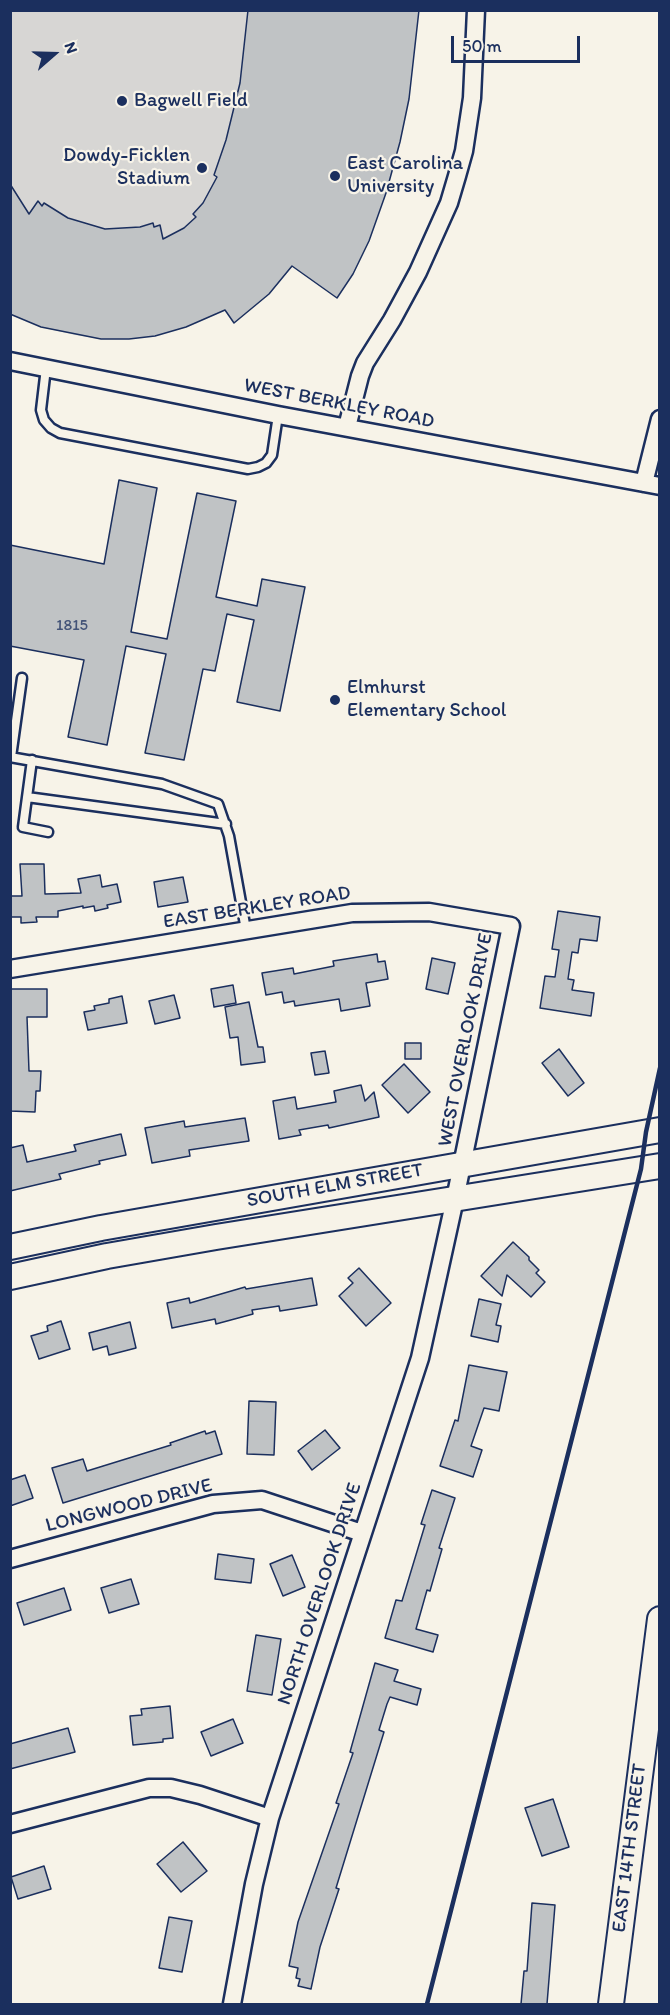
<!DOCTYPE html>
<style>
body{margin:0}
#map{position:relative;width:670px;height:2015px;overflow:hidden;background:#f7f3e8;font-family:Itim,sans-serif}
canvas{display:block}
.frame{position:absolute;inset:0;border:12px solid #1b2f5e;pointer-events:none}
.north{position:absolute;left:24px;top:24px;width:60px;height:60px;-webkit-text-stroke:4px #f7f3e8;paint-order:stroke;rotate:70deg;font-size:16px;font-weight:700;line-height:24px;text-align:center;color:#1b2f5e}
.north::after{content:'';display:block;margin:auto;width:21px;height:27px;background:#1b2f5e;clip-path:polygon(50% 0,100% 100%,50% 72%,0 100%)}
.scale{position:absolute;left:451px;top:36px;width:129px;height:27px;box-sizing:border-box;border:3px solid #1b2f5e;border-top:0;padding-left:8px;font-size:18px;line-height:21px;white-space:nowrap;color:#1b2f5e;-webkit-text-stroke:4px #f7f3e8;paint-order:stroke}
</style>
<div id="map">
<canvas width="670" height="2015"></canvas>
<div class="frame"></div>
<div class="north">N</div>
<div class="scale">50 m</div>
</div>
<script>
const context = document.querySelector('canvas').getContext('2d');
context.lineJoin = 'round';
function fill(path, color) { context.fillStyle = color; context.fill(path, 'evenodd'); }
const poly = rows => new Path2D(rows.map(r => 'M' + r).join(''));
function stroke(path, color, width, dash) { context.strokeStyle = color; context.lineWidth = width; context.lineCap = dash ? 'butt' : 'round'; context.setLineDash(dash || []); context.stroke(path); }
function label(font, color, halo, rows, align = 'center') {
  context.font = font + ' Itim,sans-serif'; context.lineWidth = 4.5; context.setLineDash([]); context.textBaseline = 'middle'; context.strokeStyle = halo; context.fillStyle = color; for (const [text, x, y, turn = 0] of rows) {
    context.save(); context.translate(x, y); context.rotate((+turn || 0) * Math.PI / 180); context.textAlign = isNaN(turn) ? turn : align; if (halo) context.strokeText(text, 0, 0); context.fillText(text, 0, 0); context.restore();
  }
}
const green = poly([
 [10,11,419,11,409,99,353,274,337,298,293,266,269,294,234,323,225,310,186,327,155,336,129,339,101,339,75,335,41,327,11,314]
]);
const building = poly([
 [248,10,419,10,409,99,400,142,386,193,369,241,353,274,337,298,292,266,269,294,234,323,225,310,186,327,155,336,129,339,101,339,41,327,10,314,10,184,29,214,38,201,42,206,44,203,68,218,105,229,140,227,153,223,154,227,160,225,163,239,184,228,196,217,193,214,203,203,217,177,214,175,226,140,240,83,248,10],
 [119,480,157,488,131,632,167,639,197,493,236,501,216,597,257,606,262,579,305,587,280,711,237,702,254,620,227,614,215,671,203,669,184,760,145,753,166,654,126,646,107,745,68,737,84,660,10,646,10,545,104,564,119,480],
 [20,864,44,864,45,894,81,893,78,879,100,875,102,887,117,884,121,902,107,905,108,908,95,911,94,906,83,908,83,906,58,911,58,917,36,917,37,922,21,923,21,917,11,917,11,896,22,896,20,864],
 [183,877,188,902,158,907,154,882,183,877],
 [558,911,600,917,597,941,580,939,578,953,572,952,568,979,574,980,572,990,594,993,591,1016,540,1008,545,976,555,977,559,950,552,949,558,911],
 [377,954,378,962,385,961,388,979,366,983,370,1006,341,1011,339,999,295,1006,294,1001,284,1003,282,992,266,995,262,973,293,968,294,974,334,966,333,961,377,954],
 [432,958,455,963,448,994,426,989,432,958],
 [233,985,236,1003,214,1007,211,989,233,985],
 [10,989,47,989,47,1017,27,1017,29,1071,41,1071,40,1091,36,1091,35,1112,10,1111,10,989],
 [174,995,180,1018,155,1024,149,1001,174,995],
 [122,996,127,1023,88,1030,84,1012,95,1010,94,1006,109,1003,109,999,122,996],
 [249,1002,258,1047,263,1047,265,1062,241,1065,238,1037,230,1038,225,1007,249,1002],
 [405,1043,421,1043,421,1059,405,1059,405,1043],
 [559,1049,584,1083,568,1096,542,1063,559,1049],
 [325,1051,329,1073,315,1075,311,1053,325,1051],
 [404,1064,430,1092,408,1113,382,1085,404,1064],
 [361,1085,365,1101,374,1092,379,1117,329,1128,328,1125,299,1130,301,1135,279,1139,273,1101,295,1097,297,1109,336,1102,334,1091,361,1085],
 [245,1118,249,1141,189,1150,190,1156,152,1163,145,1128,184,1121,185,1127,245,1118],
 [121,1134,126,1155,99,1161,100,1164,59,1174,61,1179,10,1191,10,1148,23,1145,27,1162,76,1151,74,1145,121,1134],
 [513,1242,529,1257,529,1260,539,1270,536,1273,545,1282,531,1297,507,1275,502,1296,481,1276,513,1242],
 [359,1268,391,1303,366,1326,339,1296,353,1283,348,1278,359,1268],
 [312,1278,317,1305,280,1311,279,1306,252,1310,253,1314,216,1324,215,1319,172,1328,167,1303,189,1298,190,1303,245,1287,246,1289,312,1278],
 [479,1299,501,1304,496,1325,501,1326,498,1342,471,1336,479,1299],
 [61,1321,70,1349,39,1359,31,1336,48,1331,47,1326,61,1321],
 [130,1322,136,1348,109,1355,107,1346,93,1350,89,1333,130,1322],
 [469,1365,507,1372,499,1411,484,1408,471,1446,482,1450,473,1477,440,1466,455,1420,458,1421,469,1365],
 [249,1401,276,1402,274,1455,247,1454,249,1401],
 [325,1430,340,1448,312,1470,298,1451,325,1430],
 [205,1431,206,1434,215,1431,222,1454,63,1503,52,1468,83,1459,87,1471,171,1445,170,1443,205,1431],
 [25,1475,33,1498,10,1506,10,1480,25,1475],
 [432,1490,455,1498,439,1548,442,1549,430,1591,427,1590,416,1629,438,1635,433,1652,385,1638,396,1600,402,1601,425,1525,421,1524,432,1490],
 [218,1554,254,1559,251,1583,215,1579,218,1554],
 [292,1555,305,1587,283,1596,270,1564,292,1555],
 [131,1579,139,1604,109,1613,101,1588,131,1579],
 [64,1588,71,1610,24,1625,17,1603,64,1588],
 [256,1635,281,1639,272,1695,247,1691,256,1635],
 [375,1663,398,1670,394,1681,421,1689,417,1705,390,1697,387,1704,379,1730,384,1732,336,1888,339,1889,320,1947,311,1989,298,1986,300,1979,296,1978,298,1968,289,1966,298,1922,339,1804,336,1803,353,1753,350,1752,375,1663],
 [170,1706,173,1738,163,1739,163,1742,133,1745,130,1716,142,1715,141,1709,170,1706],
 [233,1719,243,1743,211,1756,201,1732,233,1719],
 [68,1728,75,1752,10,1769,10,1744,68,1728],
 [553,1799,569,1847,542,1856,525,1808,553,1799],
 [183,1842,207,1871,181,1892,157,1864,183,1842],
 [44,1866,51,1889,18,1899,11,1877,44,1866],
 [532,1903,555,1905,547,2004,521,2004,524,1971,527,1971,532,1903],
 [169,1917,192,1921,182,1972,159,1968,169,1917]
]);
const lane = poly([
 [46,368,41,410,44,420,51,428,60,433,248,469,258,467,266,463,272,455,278,415],
 [10,757,162,784,218,804,229,836,246,930],
 [11,757,22,678],
 [32,760,23,827,48,832],
 [27,797,226,824]
]);
const street = poly([
 [10,361,278,415,660,486],
 [347,427,360,376,365,363,392,320,418,272,449,203,457,176,464,151,472,98,476,10],
 [644,483,660,419],
 [10,969,352,913,429,912,511,926,455,1199,420,1358,270,1818,254,1884,232,2004],
 [10,1559,213,1504,262,1500,362,1533],
 [10,1824,149,1788,171,1788,200,1795,270,1818]
]);
const secondary = poly([
 [10,1247,101,1228,660,1130],
 [10,1277,107,1256,216,1237,660,1166],
 [611,2004,660,1619]
]);
const rail = poly([
 [427,2004,641,1169,646,1132,660,1068]
]);
const markers = [
 [122,101,6,"#1b2f5e"],
 [202,168,6,"#1b2f5e"],
 [335,176,6,"#1b2f5e"],
 [335,700,6,"#1b2f5e"]
];
const numberNames = [
 ["1815",72,626]
];
const poiNames = [
 ["Bagwell Field",134,101],
 ["Dowdy-Ficklen",190,156,"right"],
 ["Stadium",190,179,"right"],
 ["East Carolina",347,164],
 ["University",347,187],
 ["Elmhurst",347,688],
 ["Elementary School",347,711]
];
const streetNames = [
 ["WEST BERKLEY ROAD",339,404,11],
 ["EAST BERKLEY ROAD",257,908,-9],
 ["WEST OVERLOOK DRIVE",466,1040,-79],
 ["SOUTH ELM STREET",335,1186,-10],
 ["LONGWOOD DRIVE",129,1506,-14],
 ["NORTH OVERLOOK DRIVE",320,1594,-72],
 ["EAST 14TH STREET",630,1848,-83]
];
fill(green, '#d7d6d4');
fill(building, '#c0c3c5');
stroke(building, '#1b2f5e', 1.5);
stroke(lane, '#1b2f5e', 13);
stroke(street, '#1b2f5e', 21);
stroke(secondary, '#1b2f5e', 28);
stroke(lane, '#f7f3e8', 8);
stroke(street, '#f7f3e8', 16);
stroke(secondary, '#f7f3e8', 24);
stroke(rail, '#1b2f5e', 4.5);
for (const [x, y, r, color] of markers) { const dot = new Path2D(); dot.arc(x, y, r, 0, 2 * Math.PI); context.fillStyle = color; context.fill(dot); stroke(dot, '#f7f3e8', 2); }
label('16px', '#445478', null, numberNames);
label('20px', '#1b2f5e', '#f7f3e8', poiNames, 'left');
label('20px', '#1b2f5e', '#f7f3e8', streetNames);
</script>
